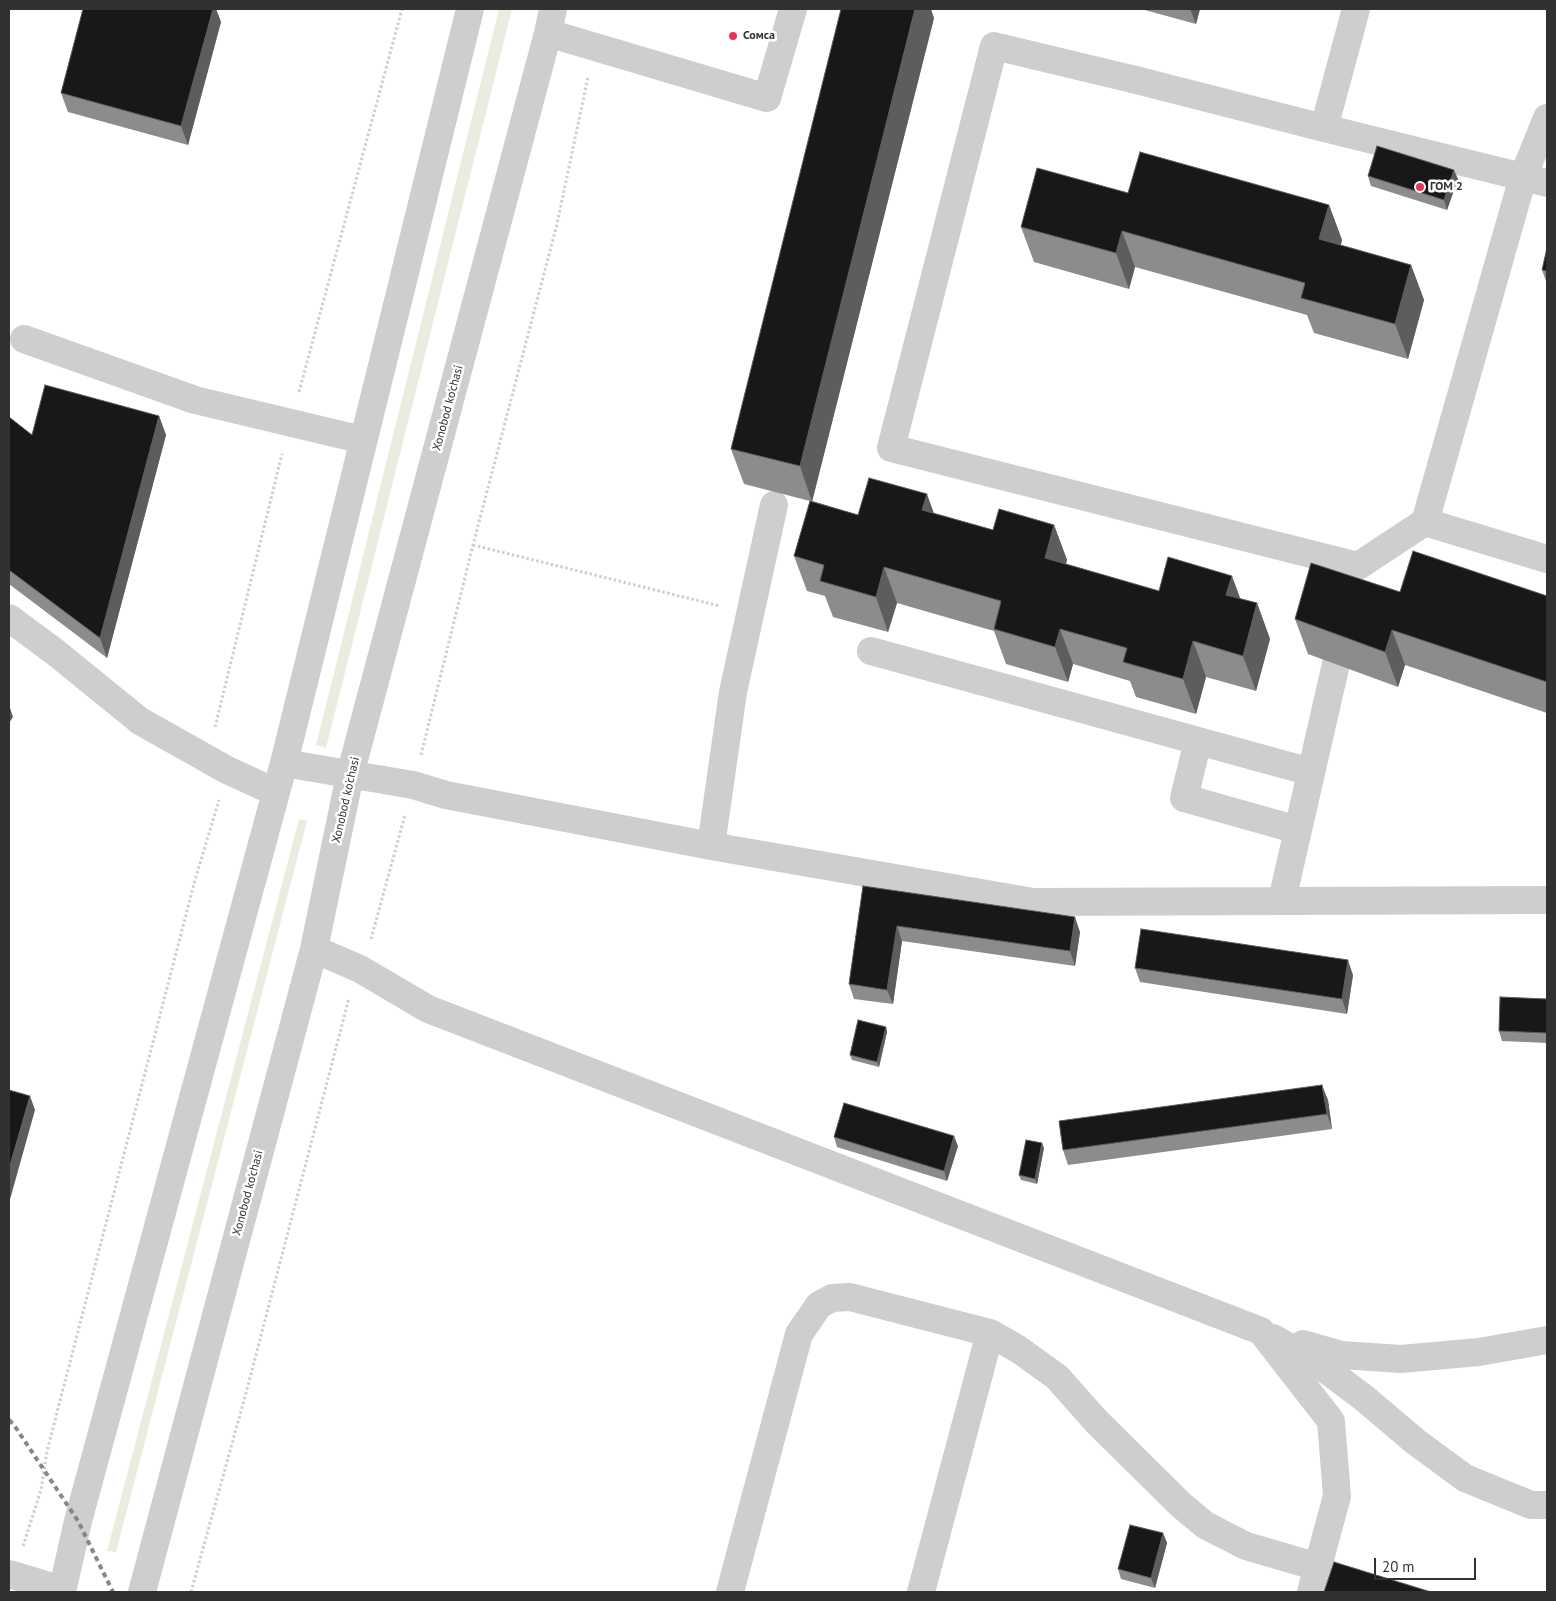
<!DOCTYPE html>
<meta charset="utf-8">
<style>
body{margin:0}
#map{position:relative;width:1556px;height:1601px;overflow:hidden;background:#fff;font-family:"PT Sans",sans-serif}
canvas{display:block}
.frame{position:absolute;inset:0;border:10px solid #313131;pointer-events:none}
.scale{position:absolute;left:1374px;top:1558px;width:102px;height:22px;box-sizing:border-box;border:2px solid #313131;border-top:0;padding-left:6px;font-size:15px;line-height:18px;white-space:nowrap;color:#313131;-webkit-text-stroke:4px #fff;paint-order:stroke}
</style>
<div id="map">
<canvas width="1556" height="1601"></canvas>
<div class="frame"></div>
<div class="scale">20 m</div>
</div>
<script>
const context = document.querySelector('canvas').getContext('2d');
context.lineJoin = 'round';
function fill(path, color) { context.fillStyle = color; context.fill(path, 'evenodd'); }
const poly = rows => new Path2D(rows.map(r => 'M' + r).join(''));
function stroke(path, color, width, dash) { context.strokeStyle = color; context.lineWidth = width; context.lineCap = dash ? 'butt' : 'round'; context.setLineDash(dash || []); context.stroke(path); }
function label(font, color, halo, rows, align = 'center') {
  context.font = font + ' "PT Sans",sans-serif'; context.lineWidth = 5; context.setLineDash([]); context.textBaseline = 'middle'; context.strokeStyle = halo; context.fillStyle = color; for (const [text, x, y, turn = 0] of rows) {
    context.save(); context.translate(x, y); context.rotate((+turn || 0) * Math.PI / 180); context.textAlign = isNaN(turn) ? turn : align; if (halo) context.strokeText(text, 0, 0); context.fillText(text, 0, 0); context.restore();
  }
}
const green = poly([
 [499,9,512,9,326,748,316,745],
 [299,819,307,821,116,1552,107,1551]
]);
const path = poly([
 [299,392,402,9],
 [473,545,720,606],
 [215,727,282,454],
 [421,755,473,545,557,224,588,77],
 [371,939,405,815],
 [23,1546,41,1490,47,1451,195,880,219,800],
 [191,1592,246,1393,349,998]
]);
const minor = poly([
 [548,33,767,98,793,9],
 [1547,118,1523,177,1425,522,1358,566,891,448,994,46,1136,80,1324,128,1523,177,1547,183],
 [1324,128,1356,9],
 [24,339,195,400,363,440],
 [1425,522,1547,559],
 [9,618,55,652,140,721,227,770,275,792],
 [871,651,1311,772],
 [1198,741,1184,798,1298,830],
 [284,763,413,785,446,795,711,846,1033,902,1547,900],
 [711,846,733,692,774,505],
 [1282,900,1336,664],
 [314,949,360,969,428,1009,1261,1331,1331,1421,1337,1496,1311,1592],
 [1273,1338,1320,1365,1364,1398,1416,1442,1465,1478,1531,1505,1547,1505],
 [1303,1344,1341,1355,1401,1359,1479,1352,1547,1340],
 [9,1574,62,1590],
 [62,1592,78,1521,284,763,470,9],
 [142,1592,314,949,350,775,548,33,553,9],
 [730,1592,799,1334,819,1305,832,1298,850,1297,990,1333,1018,1349,1057,1377,1096,1421,1181,1505,1205,1525,1246,1546,1318,1567],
 [921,1592,990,1333]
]);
const rail = poly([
 [9,1420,14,1425,78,1521,113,1592]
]);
const wall = poly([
 [83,9,216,9,221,22,188,145,68,112,61,93],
 [1141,9,1200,9,1196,24],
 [934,18,812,501,858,515,934,513,993,530,1054,525,1067,560,1066,564,1159,591,1240,599,1257,603,1270,639,1256,691,1206,677,1196,714,1136,697,1130,681,1073,664,1068,682,1006,664,994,631,897,603,888,632,833,617,825,596,807,591,794,556,810,501,744,484,731,449],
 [1368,176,1458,179,1447,210,1371,186],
 [1128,193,1329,205,1342,240,1341,245,1411,265,1424,300,1408,359,1314,333,1307,315,1135,267,1129,289,1034,262,1021,227],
 [1547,248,1547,284,1542,270],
 [159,416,166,435,107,658,9,584,9,417,32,435],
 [1400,592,1547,596,1547,713,1405,665,1398,687,1308,654,1295,619],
 [863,886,1080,932,1075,966,902,941,893,1004,854,999,849,984],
 [1135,968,1353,975,1347,1014,1140,982],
 [1547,999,1547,1043,1502,1041,1499,1031],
 [886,1027,887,1032,879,1067,852,1060,850,1055],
 [1328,1100,1332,1129,1068,1165,1063,1150],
 [834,1137,958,1146,947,1181,837,1147],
 [1044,1148,1037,1184,1021,1180,1019,1175],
 [1163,1533,1167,1543,1155,1588,1121,1579,1118,1569]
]);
const shadedWall = poly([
 [213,9,216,9,221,22,188,145,181,126],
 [915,9,931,9,934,18,812,502,800,466],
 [1190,9,1200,9,1196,24],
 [1454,170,1458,179,1447,210,1444,200],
 [1329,205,1342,240,1332,274,1319,239],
 [1122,231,1135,267,1129,289,1116,253],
 [1411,265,1424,300,1408,359,1395,324],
 [159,416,166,435,107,658,100,638],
 [927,494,940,530,922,510],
 [1054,525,1067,560,1058,593,1045,558],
 [884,567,897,603,888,632,876,597],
 [1232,576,1245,611,1226,595],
 [1257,603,1270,639,1256,691,1243,656],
 [1060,629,1073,664,1068,682,1055,647],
 [1392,630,1405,665,1398,687,1385,652],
 [1193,641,1206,677,1196,714,1183,679],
 [9,705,13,717,9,723],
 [1075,917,1080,932,1075,966,1070,951],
 [897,926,902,941,893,1004,887,990],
 [1348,960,1353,975,1347,1014,1342,999],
 [886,1027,887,1032,879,1067,877,1062],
 [1322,1085,1328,1100,1332,1129,1327,1114],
 [30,1096,35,1110,9,1203,9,1169],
 [954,1136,958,1146,947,1181,944,1171],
 [1042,1143,1044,1148,1037,1184,1035,1179],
 [1163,1533,1167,1543,1155,1588,1151,1578]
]);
const building = poly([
 [83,9,213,9,181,126,61,93,83,9],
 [841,9,915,9,800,466,731,449,841,9],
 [1377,146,1454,170,1444,200,1368,176,1377,146],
 [1140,152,1329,205,1319,239,1411,265,1395,324,1301,298,1305,283,1122,231,1116,253,1021,227,1037,168,1128,193,1140,152],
 [1547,248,1547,271,1542,270,1547,248],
 [45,385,159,416,100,638,9,570,9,417,32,435,45,385],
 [869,478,927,494,922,510,993,530,999,509,1054,525,1045,558,1159,591,1168,557,1232,576,1226,595,1257,603,1243,656,1193,641,1183,679,1123,662,1127,648,1060,629,1055,647,994,629,1001,601,884,567,876,597,820,581,824,565,794,556,810,501,858,515,869,478],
 [1413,551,1547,596,1547,682,1392,630,1385,652,1295,619,1311,563,1400,592,1413,551],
 [863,886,1075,917,1070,951,897,926,887,990,849,984,863,886],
 [1141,929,1348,960,1342,999,1135,968,1141,929],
 [1500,997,1547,999,1547,1033,1499,1031,1500,997],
 [858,1020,886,1027,877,1062,850,1055,858,1020],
 [1322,1085,1327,1114,1063,1150,1059,1121,1322,1085],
 [9,1090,30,1096,9,1169,9,1090],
 [844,1103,954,1136,944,1171,834,1137,844,1103],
 [1026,1140,1042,1143,1035,1179,1019,1175,1026,1140],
 [1130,1525,1163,1533,1151,1578,1118,1569,1130,1525],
 [1334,1562,1431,1592,1324,1592,1334,1562]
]);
const markers = [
 [733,36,5,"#e63555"],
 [1420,187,5,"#e63555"]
];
const poiNames = [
 ["Сомса",743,36],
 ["ГОМ 2",1430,187]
];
const streetNames = [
 ["Xonobod ko'chasi",448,408,-75],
 ["Xonobod ko'chasi",346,800,-77],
 ["Xonobod ko'chasi",248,1193,-75]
];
fill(green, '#e8eddf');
stroke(path, '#cecece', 3, [2.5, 2.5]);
stroke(minor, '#cecece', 28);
stroke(rail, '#868686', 4, [5, 4]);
fill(wall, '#8c8c8c');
fill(shadedWall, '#5d5d5d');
fill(building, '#181818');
stroke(building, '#5d5d5d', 1);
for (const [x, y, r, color] of markers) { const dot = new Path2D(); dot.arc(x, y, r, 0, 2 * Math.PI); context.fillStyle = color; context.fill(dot); stroke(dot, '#fff', 2); }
label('bold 12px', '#313131', '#fff', poiNames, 'left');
label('12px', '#313131', '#fff', streetNames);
</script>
